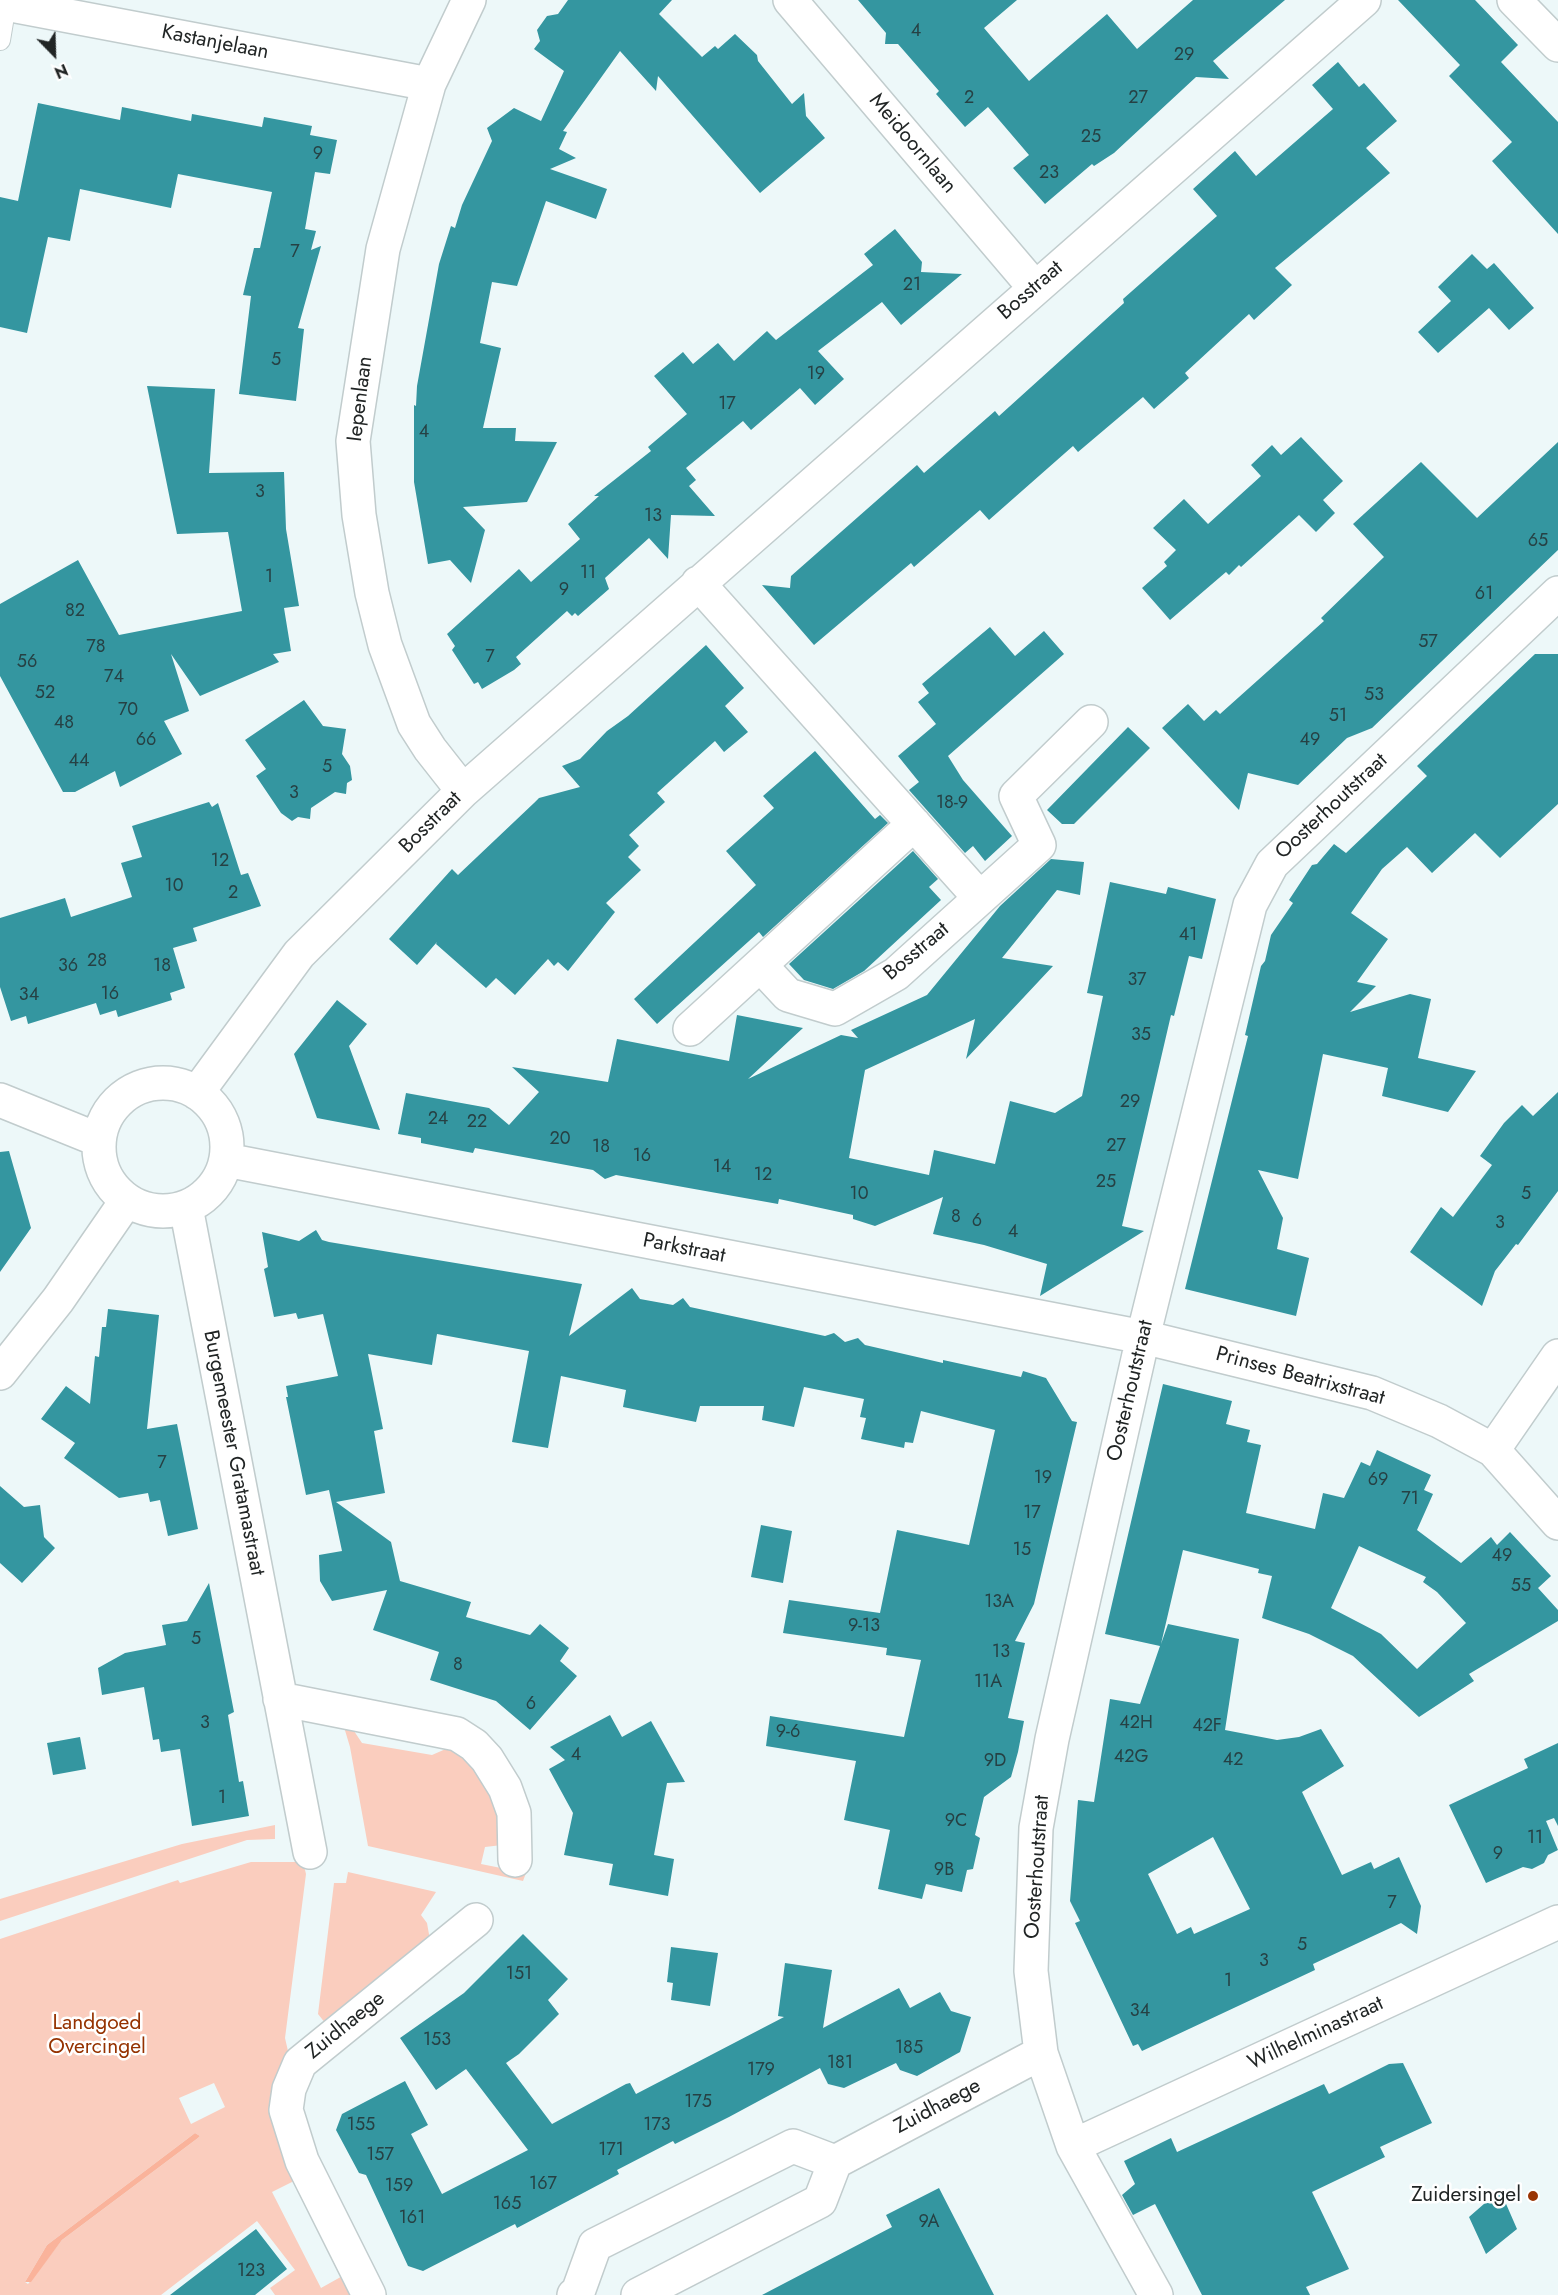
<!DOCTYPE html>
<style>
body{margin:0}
#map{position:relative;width:1558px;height:2295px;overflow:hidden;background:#edf8f9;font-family:Jost,sans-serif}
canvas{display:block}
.north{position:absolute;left:24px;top:24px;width:60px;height:60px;-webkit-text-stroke:4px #fff;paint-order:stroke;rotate:157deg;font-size:16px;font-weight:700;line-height:24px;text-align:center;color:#212525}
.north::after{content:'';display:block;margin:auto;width:21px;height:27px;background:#212525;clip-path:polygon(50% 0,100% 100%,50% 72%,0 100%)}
</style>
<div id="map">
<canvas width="1558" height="2295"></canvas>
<div class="north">N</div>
</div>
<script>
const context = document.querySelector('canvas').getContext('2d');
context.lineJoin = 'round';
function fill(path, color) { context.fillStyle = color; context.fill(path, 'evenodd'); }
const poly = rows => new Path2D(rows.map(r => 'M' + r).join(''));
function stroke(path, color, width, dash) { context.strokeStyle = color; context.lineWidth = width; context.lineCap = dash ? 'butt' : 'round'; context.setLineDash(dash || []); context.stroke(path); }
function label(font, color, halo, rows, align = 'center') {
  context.font = font + ' Jost,sans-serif'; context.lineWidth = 5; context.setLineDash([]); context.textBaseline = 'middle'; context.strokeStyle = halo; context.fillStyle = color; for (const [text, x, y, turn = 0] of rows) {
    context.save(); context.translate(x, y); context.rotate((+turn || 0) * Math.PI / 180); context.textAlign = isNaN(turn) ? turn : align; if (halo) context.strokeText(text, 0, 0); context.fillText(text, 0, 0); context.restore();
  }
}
const green = poly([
 [344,1727,352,1728,362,1743,432,1755,448,1748,462,1755,497,1790,502,1845,485,1847,481,1864,526,1873,523,1881,368,1846,350,1747],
 [275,1825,275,1839,247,1840,0,1921,0,1899,182,1844],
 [251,1862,296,1862,304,1866,306,1874,285,2038,291,2064,298,2179,272,2192,321,2288,346,2274,358,2295,275,2295,270,2288,295,2270,257,2221,161,2295,0,2295,0,1939,178,1880,180,1883],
 [214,2083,225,2107,191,2124,179,2098],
 [195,2133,200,2136,198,2138,62,2240,28,2284,25,2282,47,2245],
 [348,1872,436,1892,421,1915,427,1923,430,1940,330,2029,318,2014,334,1883,346,1883]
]);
const water = poly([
 [195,2133,200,2136,198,2138,62,2240,31,2282,25,2282,47,2245]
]);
const building = poly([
 [568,0,672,0,659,14,702,57,715,46,718,49,735,34,757,55,758,61,792,104,804,93,806,116,825,138,760,193,658,76,656,91,620,51,563,131,567,132,559,149,576,158,550,169,607,189,596,219,546,201,517,286,492,282,480,343,501,348,483,428,516,428,515,441,557,442,527,502,463,507,485,530,471,583,450,560,428,564,414,482,414,405,416,406,417,386,439,264,451,226,455,228,462,205,492,141,487,128,514,108,541,121,564,71,534,49,540,41,537,30,547,16,558,14],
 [858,0,1017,0,984,28,1029,81,1107,14,1137,49,1193,0,1285,0,1213,61,1229,79,1196,77,1114,153,1094,166,1092,164,1045,204,1013,168,1029,155,988,107,965,127,936,94,939,91,898,44,885,44,886,33],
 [1398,0,1475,0,1518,45,1501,62,1558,122,1558,234,1492,161,1512,142,1449,76,1460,65],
 [1338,62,1359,87,1364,83,1397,121,1366,148,1390,173,1275,268,1292,285,1254,320,1249,314,1185,373,1189,378,1154,409,1143,397,1078,452,1073,446,989,520,980,510,914,567,911,563,814,645,762,585,790,588,791,576,917,465,924,473,995,411,999,416,1124,303,1123,299,1217,216,1193,189,1235,151,1256,176,1333,109,1312,85],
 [38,103,120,120,122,107,191,121,192,114,262,127,264,117,312,126,310,135,337,140,330,174,315,172,305,229,316,231,311,250,321,246,298,328,304,329,296,401,239,394,251,296,243,295,254,248,260,248,272,192,178,174,171,208,80,189,70,241,48,237,27,333,0,327,0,197,18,201],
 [895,229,922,262,921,272,962,274,901,325,882,302,818,351,844,379,815,405,800,388,751,430,743,421,686,468,696,480,689,486,715,516,671,515,668,559,649,538,605,578,609,589,578,616,575,613,572,616,567,611,516,657,521,664,514,670,482,689,478,682,474,684,452,650,455,646,447,634,519,569,531,582,580,539,568,524,599,496,594,496,651,451,648,447,687,414,654,376,683,352,693,364,718,343,734,361,767,331,776,340,873,265,864,254],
 [1472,254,1487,269,1494,263,1534,308,1509,330,1489,308,1438,353,1418,332,1451,301,1438,287],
 [147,386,215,389,209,473,284,472,286,529,299,606,284,608,291,651,273,654,279,662,200,696,171,654,189,711,164,721,182,754,120,787,115,771,75,792,63,792,0,676,0,604,78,560,119,635,242,611,228,532,177,534],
 [1301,437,1343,481,1323,500,1335,513,1316,532,1299,515,1241,567,1239,565,1229,575,1226,572,1170,620,1142,588,1167,566,1164,562,1176,550,1153,528,1184,499,1208,524,1261,476,1251,465,1272,445,1281,455],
 [1558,442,1558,550,1372,728,1347,738,1298,785,1248,773,1239,810,1162,728,1188,704,1204,721,1216,710,1220,714,1324,621,1321,618,1384,557,1353,524,1421,462,1477,518],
 [990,627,1015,656,1044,631,1064,654,948,756,963,780,1012,836,985,861,973,846,965,853,909,790,919,782,898,756,936,724,918,702,929,693,922,684],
 [706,645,744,688,725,706,748,732,724,752,715,741,657,793,665,802,629,835,639,846,628,857,641,870,606,903,615,912,568,971,558,962,554,966,548,959,515,995,496,978,486,988,436,944,437,942,417,965,389,939,452,869,458,875,534,803,539,798,580,787,562,766,580,759,607,731,628,716],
 [1535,654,1558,654,1558,804,1500,858,1475,833,1432,873,1407,847,1382,869,1351,913,1388,939,1357,982,1376,986,1350,1012,1410,994,1431,999,1418,1058,1476,1071,1448,1112,1382,1096,1388,1068,1323,1054,1298,1179,1258,1170,1283,1218,1277,1249,1309,1258,1296,1316,1185,1289,1248,1036,1245,1035,1261,966,1265,961,1271,935,1293,903,1289,900,1312,865,1317,864,1334,844,1346,853,1427,776,1417,766],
 [304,700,323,726,346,729,342,754,350,766,352,780,347,783,346,794,335,792,311,808,310,819,298,817,292,821,281,813,256,776,266,769,245,740],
 [1128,727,1150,748,1074,824,1062,824,1047,810],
 [815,751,875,819,880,815,888,823,763,937,759,932,657,1024,634,999,756,885,726,851,774,808,763,796],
 [209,802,212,807,218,803,241,875,248,873,261,906,193,928,197,941,173,948,185,988,170,993,172,1000,118,1017,116,1010,100,1015,96,1003,28,1024,26,1016,11,1021,0,987,0,918,65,898,71,917,132,897,121,863,142,857,132,826],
 [913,851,938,879,929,887,941,900,864,971,833,989,804,980,789,964],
 [1051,859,1084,862,1080,895,1057,890,1002,958,1053,966,966,1059,975,1019,865,1070,849,1158,929,1175,934,1150,995,1164,1010,1101,1055,1113,1082,1096,1103,996,1087,993,1110,882,1166,894,1168,887,1216,899,1202,959,1189,956,1174,1016,1171,1015,1122,1226,1144,1231,1040,1296,1047,1264,984,1245,933,1234,943,1197,875,1226,853,1219,853,1215,779,1199,778,1204,616,1175,605,1179,593,1170,475,1148,473,1153,421,1143,421,1138,398,1134,406,1093,489,1108,509,1125,539,1092,512,1067,608,1082,617,1039,729,1061,737,1015,803,1028,748,1079,841,1035,858,1038,851,1030,927,995,1000,906],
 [337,1000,367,1024,349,1046,380,1130,317,1118,294,1054],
 [1558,1092,1558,1191,1518,1245,1516,1244,1495,1271,1482,1306,1410,1252,1441,1207,1453,1217,1492,1165,1480,1156,1504,1123,1522,1105,1533,1116],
 [9,1151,31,1228,0,1272,0,1152],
 [316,1230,322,1240,329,1242,582,1284,569,1336,632,1288,640,1299,673,1305,683,1298,690,1307,825,1336,834,1333,845,1342,858,1338,865,1345,943,1363,943,1360,1021,1377,1023,1371,1046,1378,1072,1421,1077,1422,1034,1604,1015,1641,1025,1643,1008,1718,1024,1721,1018,1752,1011,1777,984,1797,975,1835,980,1838,973,1869,967,1870,962,1892,926,1884,922,1899,878,1889,890,1830,844,1820,856,1761,766,1746,770,1716,904,1737,921,1660,886,1655,887,1648,783,1633,789,1600,880,1613,897,1530,969,1545,995,1430,921,1411,913,1443,905,1442,904,1448,861,1439,866,1418,860,1417,864,1399,804,1387,794,1427,762,1420,764,1406,700,1406,696,1422,623,1407,626,1390,561,1376,548,1448,512,1442,529,1351,437,1334,432,1365,368,1354,383,1429,374,1431,385,1493,336,1502,391,1542,400,1581,471,1602,466,1617,530,1635,540,1624,569,1648,560,1661,577,1676,530,1730,496,1701,430,1680,439,1652,373,1630,387,1590,332,1601,320,1581,319,1555,342,1551,329,1490,306,1495,286,1397,288,1397,286,1386,338,1376,323,1314,298,1319,296,1313,274,1317,264,1269,268,1267,262,1232,299,1241],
 [108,1309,159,1315,147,1429,177,1424,198,1529,168,1536,160,1500,150,1502,148,1493,119,1498,64,1458,75,1443,41,1419,66,1386,90,1404,95,1356,99,1357,102,1327,106,1327],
 [1163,1384,1232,1401,1226,1424,1250,1430,1247,1442,1261,1445,1246,1513,1315,1529,1323,1493,1344,1498,1361,1462,1370,1466,1377,1450,1431,1475,1424,1490,1433,1494,1417,1530,1461,1563,1491,1537,1497,1545,1510,1532,1551,1576,1538,1588,1558,1610,1558,1621,1469,1674,1474,1681,1419,1717,1353,1656,1309,1634,1262,1618,1272,1576,1258,1573,1259,1569,1183,1550,1161,1644,1168,1624,1239,1639,1225,1730,1277,1740,1299,1737,1321,1729,1344,1766,1302,1792,1342,1875,1371,1862,1374,1869,1399,1857,1421,1906,1417,1934,1401,1923,1313,1964,1315,1970,1142,2051,1138,2044,1133,2046,1075,1923,1080,1921,1070,1901,1078,1800,1094,1802,1110,1699,1140,1704,1160,1646,1105,1634],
 [1359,1546,1426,1577,1423,1582,1437,1592,1466,1623,1417,1669,1381,1634,1331,1608],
 [1213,1837,1250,1909,1194,1934,1191,1927,1177,1934,1148,1874],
 [0,1486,24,1507,40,1505,44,1537,55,1548,22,1583,0,1563],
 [761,1525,792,1531,783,1583,751,1577],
 [209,1583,234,1712,228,1715,239,1782,243,1781,249,1816,192,1826,180,1749,161,1752,159,1739,153,1740,144,1687,102,1695,98,1668,125,1653,166,1645,162,1625,187,1621],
 [610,1715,622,1737,651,1721,685,1782,667,1783,654,1855,674,1859,668,1896,609,1885,613,1864,564,1855,573,1813,549,1769,565,1760,550,1747],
 [80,1737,86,1769,53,1775,47,1743],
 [1558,1743,1558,1826,1554,1818,1546,1821,1558,1850,1548,1855,1544,1863,1532,1869,1523,1867,1486,1883,1449,1805,1528,1768,1524,1759],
 [523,1934,568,1979,548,2000,559,2014,519,2054,506,2063,552,2124,626,2084,630,2083,636,2094,784,2017,778,2016,785,1963,832,1970,823,2028,899,1988,910,2008,940,1992,951,2011,971,2017,960,2052,917,2076,900,2070,896,2063,844,2088,828,2084,820,2068,729,2117,675,2144,673,2141,617,2170,619,2174,517,2228,515,2224,423,2271,408,2266,366,2175,359,2173,336,2130,342,2114,405,2081,428,2125,411,2134,442,2194,528,2150,466,2069,436,2090,400,2038,464,1993],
 [671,1947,718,1953,710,2006,671,2000,673,1983,667,1982],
 [1403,2063,1432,2123,1380,2147,1385,2157,1312,2192,1349,2269,1306,2287,1310,2295,1202,2295,1155,2204,1133,2215,1122,2195,1135,2184,1124,2161,1171,2138,1177,2152,1324,2084,1329,2094,1389,2064],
 [939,2188,994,2295,762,2295,892,2227,886,2215],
 [1500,2190,1517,2229,1486,2254,1469,2217],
 [256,2229,287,2269,255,2295,170,2295]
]);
const service = poly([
 [0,40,6,4]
]);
const minor = poly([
 [790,0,1035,288],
 [1514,0,1558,45],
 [0,3,429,84],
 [698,583,980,898],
 [463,791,430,749,414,724,385,645,372,593,359,515,353,441,383,249,429,84,469,0],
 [760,965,788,995,835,1009,896,974,1039,845,1016,796,1091,722],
 [690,1029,914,824],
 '99 1147a64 64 0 1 1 128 0a64 64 0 1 1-128 0Z',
 [197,1093,299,954,463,791,1364,0],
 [0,1100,99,1140],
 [226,1160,1143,1337,1372,1393,1439,1421,1493,1450,1558,1523],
 [186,1207,310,1852],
 [0,1373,58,1300,127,1200],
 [1493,1450,1558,1356],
 [280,1699,457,1734,474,1745,487,1759,505,1788,514,1813,515,1860],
 [1073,2146,1558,1922],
 [835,2162,1041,2053],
 [369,2295,302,2161,286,2110,289,2089,300,2063,476,1920],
 [574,2295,578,2292,595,2245,793,2146,835,2162,820,2201,638,2295],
 [1156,2295,1073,2146,1041,2053,1031,1971,1036,1828,1052,1739,1143,1337,1250,905,1272,864,1558,593]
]);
const markers = [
 [1533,2196,6,"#9a3504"]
];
const numberNames = [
 ["4",916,32],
 ["29",1184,56],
 ["2",969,99],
 ["27",1138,99],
 ["25",1091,138],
 ["9",318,155],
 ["23",1049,174],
 ["7",295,253],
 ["21",912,286],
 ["5",276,361],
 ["19",816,375],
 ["17",727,405],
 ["4",424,433],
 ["3",260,493],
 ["13",653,517],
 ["65",1538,542],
 ["11",588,574],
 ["1",269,578],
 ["9",564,591],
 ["61",1484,595],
 ["82",75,612],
 ["57",1428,643],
 ["78",96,648],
 ["7",490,658],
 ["56",27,663],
 ["74",114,678],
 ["52",45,694],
 ["53",1374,696],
 ["70",128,711],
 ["51",1338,717],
 ["48",64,724],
 ["66",146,741],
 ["49",1310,741],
 ["44",79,762],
 ["5",327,768],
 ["3",294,794],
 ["18-9",952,804],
 ["12",220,862],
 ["10",174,887],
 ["2",233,894],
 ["41",1188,936],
 ["28",97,962],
 ["36",68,967],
 ["18",162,967],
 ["37",1137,981],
 ["16",110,995],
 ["34",29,996],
 ["35",1141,1036],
 ["29",1130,1103],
 ["24",438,1120],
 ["22",477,1123],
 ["20",560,1140],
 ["27",1116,1147],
 ["18",601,1148],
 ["16",642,1157],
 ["14",722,1168],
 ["12",763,1176],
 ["25",1106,1183],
 ["10",859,1195],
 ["5",1526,1195],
 ["8",956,1218],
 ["6",977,1222],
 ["3",1500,1224],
 ["4",1013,1233],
 ["7",162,1464],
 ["19",1043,1479],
 ["69",1378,1481],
 ["71",1410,1500],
 ["17",1032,1514],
 ["15",1022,1551],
 ["49",1502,1557],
 ["55",1521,1587],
 ["13A",999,1603],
 ["9-13",864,1627],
 ["5",196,1640],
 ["13",1001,1653],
 ["8",458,1666],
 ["11A",988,1683],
 ["6",531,1705],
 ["3",205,1724],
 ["42H",1136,1724],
 ["42F",1207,1727],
 ["9-6",788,1733],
 ["4",576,1756],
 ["42G",1131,1758],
 ["42",1233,1761],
 ["9D",995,1762],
 ["1",222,1799],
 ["9C",956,1822],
 ["11",1535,1839],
 ["9",1498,1855],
 ["9B",944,1871],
 ["7",1392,1904],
 ["5",1302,1946],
 ["3",1264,1962],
 ["151",519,1975],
 ["1",1228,1982],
 ["34",1140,2012],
 ["153",437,2041],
 ["185",909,2049],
 ["181",840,2064],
 ["179",761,2071],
 ["175",698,2103],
 ["155",361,2126],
 ["173",657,2126],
 ["171",611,2151],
 ["157",380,2156],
 ["167",543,2185],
 ["159",399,2187],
 ["165",507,2205],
 ["161",412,2219],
 ["9A",929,2223],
 ["123",251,2272]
];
const streetNames = [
 ["Kastanjelaan",215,43,11],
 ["Meidoornlaan",912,144,50],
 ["Bosstraat",1031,291,-41],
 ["Iepenlaan",361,399,-83],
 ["Oosterhoutstraat",1332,807,-43],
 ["Bosstraat",431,823,-45],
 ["Bosstraat",917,952,-40],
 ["Parkstraat",684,1249,11],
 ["Prinses Beatrixstraat",1300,1377,15],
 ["Oosterhoutstraat",1131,1391,-77],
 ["Burgemeester Gratamastraat",233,1453,79],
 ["Oosterhoutstraat",1038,1867,-86],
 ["Zuidhaege",346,2026,-39],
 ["Wilhelminastraat",1316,2034,-25],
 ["Zuidhaege",938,2107,-28]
];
const parkNames = [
 ["Landgoed",97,2024],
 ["Overcingel",97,2048]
];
const poiNames = [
 ["Zuidersingel",1521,2196]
];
fill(green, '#facdbe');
fill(water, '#fab39b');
fill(building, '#3496a0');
stroke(service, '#c1cccd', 22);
stroke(minor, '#c1cccd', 36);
stroke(service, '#fff', 20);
stroke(minor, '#fff', 33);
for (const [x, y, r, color] of markers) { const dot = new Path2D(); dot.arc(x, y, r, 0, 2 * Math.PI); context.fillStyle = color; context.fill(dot); stroke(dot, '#fff', 2); }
label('18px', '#264144', null, numberNames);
label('21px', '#212525', '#fff', streetNames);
label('21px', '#953201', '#fff', parkNames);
label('21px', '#212525', '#fff', poiNames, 'right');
</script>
